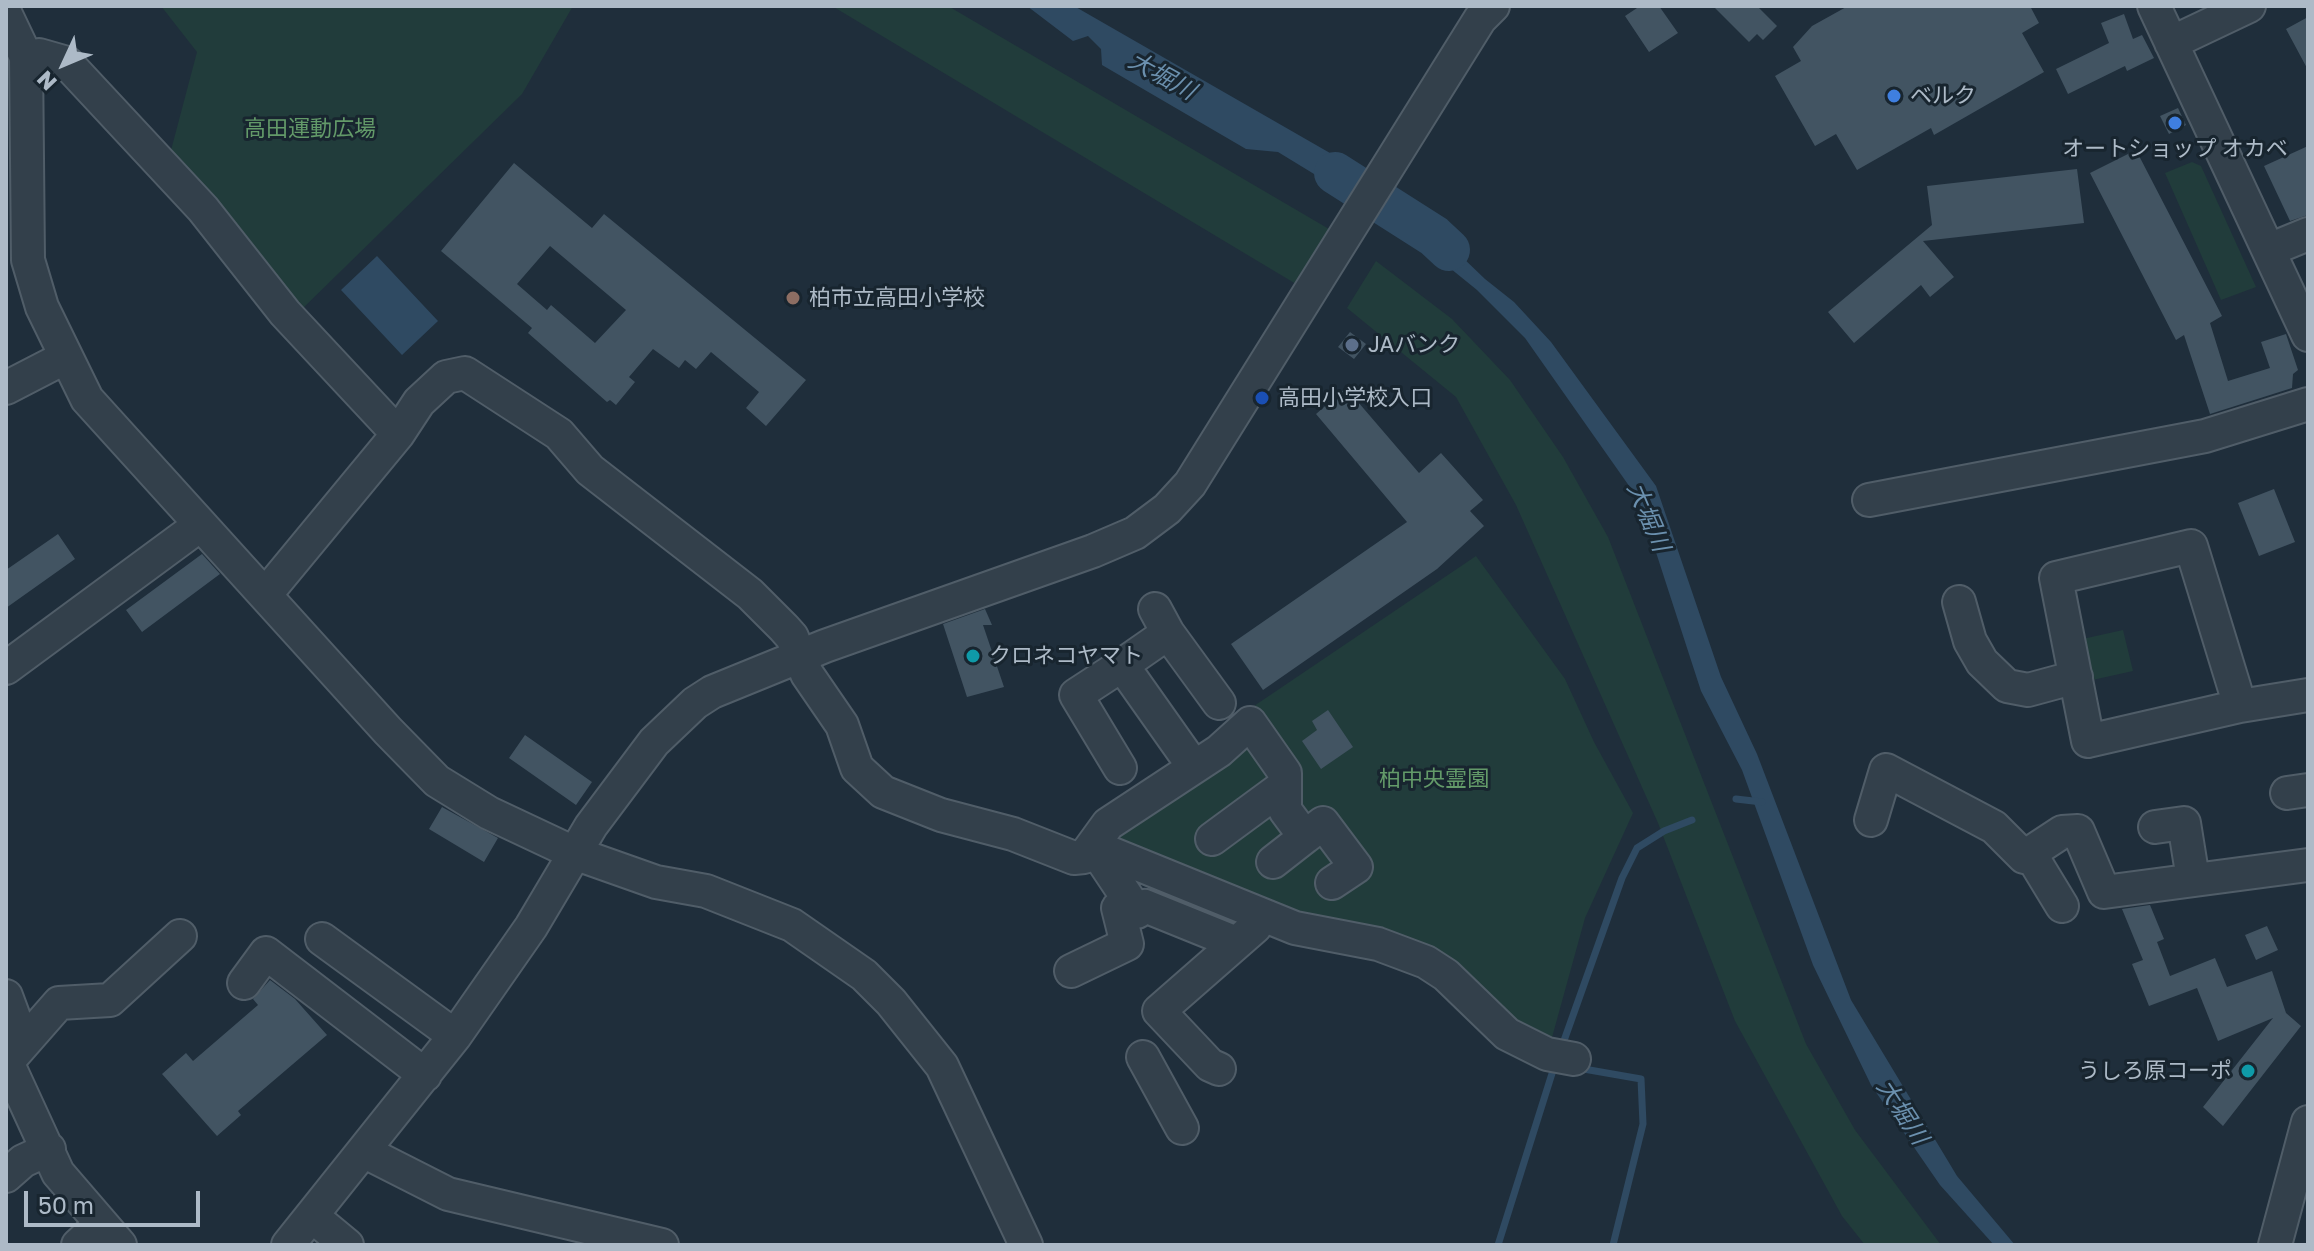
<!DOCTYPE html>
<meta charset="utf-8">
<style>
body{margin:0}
#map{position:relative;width:2314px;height:1251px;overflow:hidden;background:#1f2e3b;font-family:"Golos Text",sans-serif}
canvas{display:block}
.frame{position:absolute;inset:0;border:8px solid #adbac7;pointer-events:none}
.north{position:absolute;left:24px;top:24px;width:80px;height:80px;-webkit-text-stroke:6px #18252f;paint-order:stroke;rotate:226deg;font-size:22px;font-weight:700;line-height:32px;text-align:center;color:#adbac7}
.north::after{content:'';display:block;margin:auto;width:28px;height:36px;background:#adbac7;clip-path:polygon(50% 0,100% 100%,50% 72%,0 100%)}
.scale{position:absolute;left:24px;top:1191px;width:176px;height:36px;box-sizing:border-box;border:4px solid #adbac7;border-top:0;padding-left:10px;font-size:24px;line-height:28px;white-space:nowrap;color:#adbac7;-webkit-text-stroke:6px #18252f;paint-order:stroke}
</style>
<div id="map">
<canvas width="2314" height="1251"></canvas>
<div class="frame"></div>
<div class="north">N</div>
<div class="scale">50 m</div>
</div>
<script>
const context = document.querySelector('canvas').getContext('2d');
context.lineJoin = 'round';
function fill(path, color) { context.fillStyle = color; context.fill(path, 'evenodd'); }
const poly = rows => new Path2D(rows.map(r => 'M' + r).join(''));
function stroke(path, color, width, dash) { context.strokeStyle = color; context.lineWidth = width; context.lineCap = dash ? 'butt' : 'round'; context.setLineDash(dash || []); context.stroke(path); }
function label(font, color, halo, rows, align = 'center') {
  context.font = font + ' "Golos Text","Noto Sans JP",sans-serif'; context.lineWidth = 6; context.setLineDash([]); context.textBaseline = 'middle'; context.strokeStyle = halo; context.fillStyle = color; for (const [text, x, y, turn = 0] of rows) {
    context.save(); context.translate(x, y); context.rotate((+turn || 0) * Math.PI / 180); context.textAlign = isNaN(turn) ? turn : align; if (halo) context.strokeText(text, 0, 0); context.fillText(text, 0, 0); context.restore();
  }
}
const green = poly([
 [161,6,573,6,522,94,299,312,170,154,197,52],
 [832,6,948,6,1329,229,1296,284],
 [2192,162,2201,166,2256,287,2221,300,2165,173],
 [1376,261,1452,319,1510,380,1563,457,1608,537,1806,1044,1855,1130,1941,1245,1865,1245,1842,1216,1735,1021,1658,823,1516,505,1456,397,1347,308],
 [1476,556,1565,679,1594,742,1633,813,1585,918,1551,1041,1511,1022,1432,946,1380,932,1294,917,1117,839,1117,831,1269,731,1254,706],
 [2123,630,2133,671,2088,681,2078,640]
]);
const water = poly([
 [1027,6,1074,6,1370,176,1355,199,1278,152,1246,149,1102,65,1101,49,1088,36,1073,41],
 [1410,207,1485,279,1514,302,1551,342,1656,486,1721,677,1757,754,1851,1000,1957,1176,2015,1245,1994,1245,1940,1185,1871,1085,1813,965,1742,770,1701,691,1639,500,1525,338,1477,290,1398,226],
 [377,256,438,321,402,355,341,290]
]);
const stream = poly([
 [1736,799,1762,802],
 [1561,1049,1622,878,1637,848,1664,831,1692,820],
 [1578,1068,1641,1079,1643,1124,1613,1245],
 [1498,1245,1555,1064]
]);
const river = poly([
 [1335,173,1434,236,1449,250]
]);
const building = poly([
 [1640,6,1659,6,1678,33,1649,52,1625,16],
 [1713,6,1757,6,1777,26,1763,40,1757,34,1749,42],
 [1848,6,2030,6,2039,23,2022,33,2044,72,1934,135,1931,128,1857,170,1836,134,1815,146,1775,76,1801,61,1793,47,1812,26],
 [2124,14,2133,39,2142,35,2154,58,2127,71,2125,66,2068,94,2056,69,2109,43,2101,23],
 [2308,17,2308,70,2286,29],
 [2178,108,2186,125,2169,134,2160,116],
 [2308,146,2308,215,2290,221,2264,166],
 [2136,150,2222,316,2210,323,2228,381,2270,368,2261,342,2286,334,2298,370,2293,374,2292,388,2210,414,2184,335,2176,340,2090,173],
 [514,163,592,228,604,214,806,380,766,426,746,408,759,392,711,352,696,369,685,360,679,368,653,349,629,377,635,382,616,405,610,400,607,402,528,333,532,328,441,251],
 [550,246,626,310,595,343,551,305,547,310,517,284],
 [2077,169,2084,223,1923,241,1954,277,1930,297,1921,285,1854,343,1828,312,1932,225,1927,186],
 [1350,332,1366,344,1354,359,1338,347],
 [1346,388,1419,473,1441,453,1483,500,1470,511,1484,526,1437,569,1263,690,1231,644,1407,522,1316,414],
 [2274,489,2295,542,2259,556,2238,503],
 [58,534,75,559,6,608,6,570],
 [202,554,220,574,142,632,126,610],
 [985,609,992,625,983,625,1004,687,967,697,943,624],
 [1328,710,1353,747,1321,769,1302,741,1317,730,1312,721],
 [525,735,592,782,576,805,509,758],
 [442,807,498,838,484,862,429,829],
 [2150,905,2164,939,2157,942,2170,976,2215,958,2227,987,2272,971,2286,1013,2301,1026,2223,1126,2203,1107,2273,1018,2218,1041,2197,988,2149,1006,2132,964,2143,960,2122,909],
 [2267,926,2278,950,2256,960,2245,935],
 [270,980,295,999,327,1035,238,1111,241,1115,217,1136,162,1074,186,1053,193,1061,258,1005,253,999]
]);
const minor = poly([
 [2154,6,2308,335],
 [6,15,26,57,28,260,42,307,87,399,388,731,437,781,489,813,574,853,656,882,706,891,792,925,864,975,891,1002,942,1066,1026,1245],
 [2171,43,2249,6],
 [26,57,39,55,67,63,203,209,285,313,398,434],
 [2269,250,2308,234],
 [6,388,64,358],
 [1869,500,2205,436,2308,404],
 [265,595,398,434,419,402,446,377,465,373,559,434,590,470,750,594,784,628,792,637,807,674,842,725,857,768,883,792,941,815,1013,834,1074,858,1084,857,1108,824,1219,751,1250,723,1285,773,1285,810,1305,837,1323,823,1356,867,1332,883],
 [1959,602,1970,641,1982,662,2007,686,2028,690,2076,677],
 [1155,609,1168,633,1219,703],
 [1122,665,1168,633],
 [6,668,200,525],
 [2240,706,2191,546,2056,578,2088,741,2240,706,2308,695],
 [1120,768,1076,695,1122,665,1194,767],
 [2287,793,2308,790],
 [1871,820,1886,770,1994,827,2024,857,2062,832,2078,831,2104,892,2308,865],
 [2155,827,2184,823,2193,879],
 [1212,839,1284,786],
 [1093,846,1295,928,1378,944,1426,962,1446,975,1507,1034,1547,1054,1574,1059],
 [1093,846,1137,912,1145,906,1234,942],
 [2031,855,2062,906],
 [1273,862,1305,837],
 [322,939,455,1036],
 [1071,971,1127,944,1118,908,1129,900],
 [244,983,266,953,425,1075],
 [6,996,16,1023,7,1062,58,1173,120,1245],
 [1143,1057,1182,1128],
 [9,1060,59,1003,110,1000,180,936],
 [1219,1069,1210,1065,1159,1011,1255,927],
 [366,1149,375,1157,448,1194,662,1245],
 [6,1176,23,1161,49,1149],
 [312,1216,347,1245],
 [78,1245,101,1224],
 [288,1245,455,1036,531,927,591,826,654,742,695,703,712,692,825,646,1093,551,1135,533,1167,509,1190,484,1480,19,1493,6],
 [2275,1245,2308,1122]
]);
const markers = [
 [1894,96,8,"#3f7fe0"],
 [2175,123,8,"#3f7fe0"],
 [793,298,8,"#8d6e63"],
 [1352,345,8,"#5c6f8a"],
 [1262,398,8,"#1a4fb4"],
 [973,656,8,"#0f9aa8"],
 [2248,1071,8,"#0f9aa8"]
];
const poiNames = [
 ["ベルク",1910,96],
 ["オートショップ オカベ",2175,149,"center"],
 ["柏市立高田小学校",809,298],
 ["JAバンク",1368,345],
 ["高田小学校入口",1278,398],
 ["クロネコヤマト",989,656],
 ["うしろ原コーポ",2232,1071,"right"]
];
const parkNames = [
 ["高田運動広場",310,129],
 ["柏中央霊園",1434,779]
];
const waterNames = [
 ["大堀川",1162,76,29],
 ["大堀川",1648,517,67],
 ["大堀川",1902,1112,57]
];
fill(green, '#213c3b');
fill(water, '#2f4a62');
stroke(stream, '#2f4a62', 7);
stroke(river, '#2f4a62', 42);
fill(building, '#425462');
stroke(minor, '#505d68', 36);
stroke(minor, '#33404b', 32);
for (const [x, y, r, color] of markers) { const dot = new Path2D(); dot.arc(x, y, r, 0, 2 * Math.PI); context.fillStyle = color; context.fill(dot); stroke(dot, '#18252f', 3); }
label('22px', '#adbac7', '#18252f', poiNames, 'left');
label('22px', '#639a69', '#18252f', parkNames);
label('italic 24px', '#6b90ae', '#18252f', waterNames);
</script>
